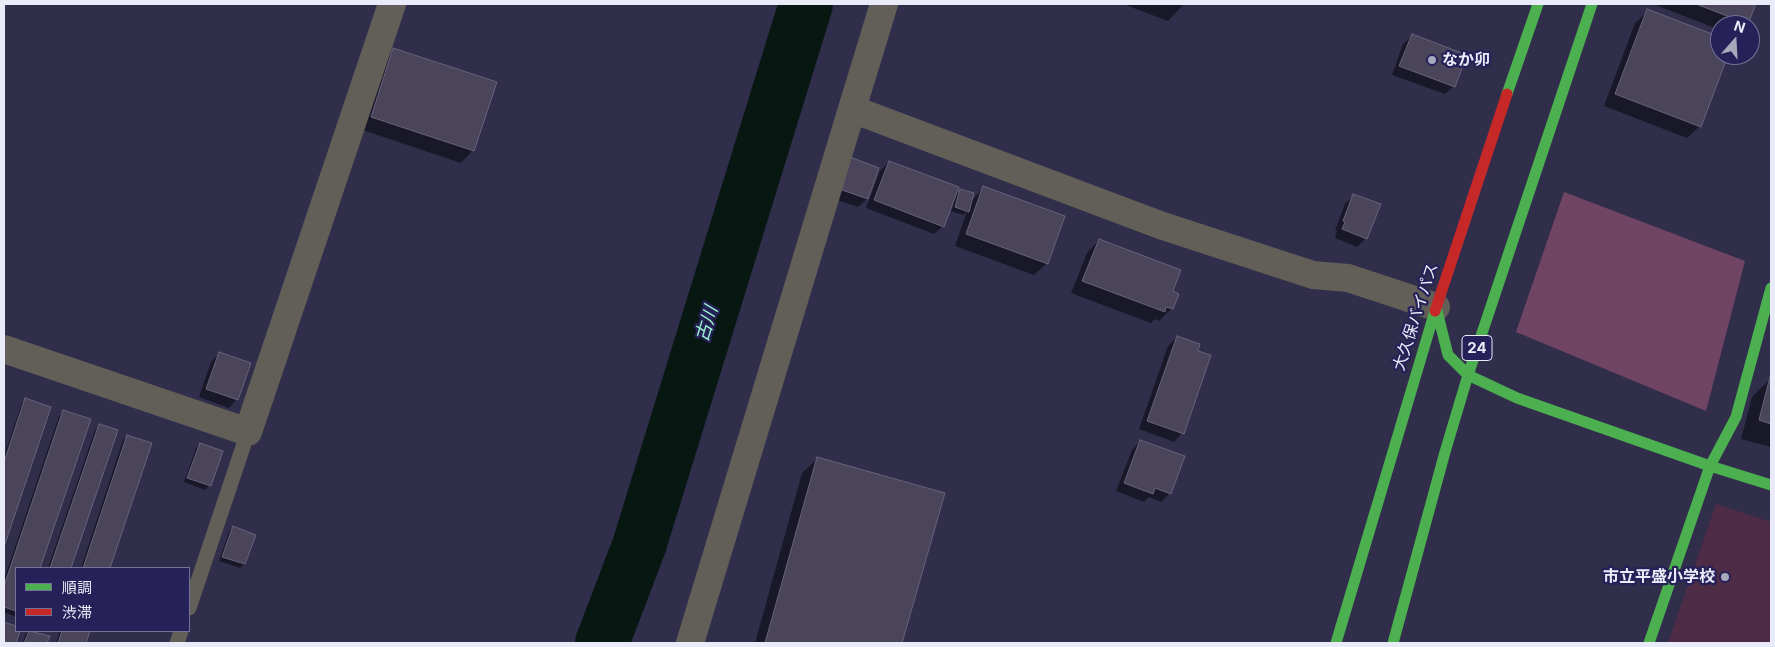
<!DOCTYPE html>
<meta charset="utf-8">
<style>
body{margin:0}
#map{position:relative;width:1775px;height:647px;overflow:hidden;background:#302e4b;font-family:Inter,"Noto Sans JP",sans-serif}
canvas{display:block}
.frame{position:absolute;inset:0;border:5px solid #eaebf9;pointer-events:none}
.legend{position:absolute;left:15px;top:567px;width:175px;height:65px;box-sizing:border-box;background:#262158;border:1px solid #747298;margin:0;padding:6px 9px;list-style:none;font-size:15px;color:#eaebf9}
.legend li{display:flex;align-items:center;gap:10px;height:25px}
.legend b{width:25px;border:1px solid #747298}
.north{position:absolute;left:1710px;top:15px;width:50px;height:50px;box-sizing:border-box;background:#262158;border:1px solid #747298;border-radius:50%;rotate:19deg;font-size:14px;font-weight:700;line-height:20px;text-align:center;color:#eaebf9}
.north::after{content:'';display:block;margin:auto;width:18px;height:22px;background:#a9a9bc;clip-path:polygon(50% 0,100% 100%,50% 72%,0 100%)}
</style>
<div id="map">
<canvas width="1775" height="647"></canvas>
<div class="frame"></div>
<ul class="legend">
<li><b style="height:6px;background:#4caf50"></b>順調</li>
<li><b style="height:6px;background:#c62828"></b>渋滞</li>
</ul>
<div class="north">N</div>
</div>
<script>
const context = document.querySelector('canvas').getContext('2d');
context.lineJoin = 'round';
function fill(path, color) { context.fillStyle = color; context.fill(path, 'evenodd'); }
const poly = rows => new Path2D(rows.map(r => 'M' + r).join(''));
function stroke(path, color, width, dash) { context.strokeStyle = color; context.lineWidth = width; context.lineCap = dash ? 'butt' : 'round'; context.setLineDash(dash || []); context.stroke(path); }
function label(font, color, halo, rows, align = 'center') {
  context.font = font + ' Inter,"Noto Sans JP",sans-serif'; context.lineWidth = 4.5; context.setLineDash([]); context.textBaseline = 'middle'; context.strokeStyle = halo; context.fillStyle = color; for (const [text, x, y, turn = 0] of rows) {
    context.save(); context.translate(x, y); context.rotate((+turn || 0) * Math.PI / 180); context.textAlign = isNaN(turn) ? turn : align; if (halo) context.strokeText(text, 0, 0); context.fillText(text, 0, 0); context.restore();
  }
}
const green = poly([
 [1716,504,1771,522,1771,643,1668,643]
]);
const forest = poly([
 [1564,192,1745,261,1706,411,1516,332]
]);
const shadow = poly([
 [1123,4,1184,4,1168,21],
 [1653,4,1755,4,1746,25,1720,25,1720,30],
 [1648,11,1720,38,1720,55,1727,55,1700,126,1687,138,1604,106,1635,23],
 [1412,36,1454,86,1445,94,1392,75,1403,44],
 [394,50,473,150,461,163,360,129,381,62],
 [889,162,954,197,961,190,971,201,984,188,1047,263,1034,275,955,246,967,211,963,215,951,211,953,206,951,205,943,226,934,234,866,208,880,171],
 [842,167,867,199,858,207,831,198],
 [1354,195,1366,238,1357,247,1335,238,1337,231,1335,230,1345,204],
 [1099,240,1171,292,1172,308,1159,321,1155,319,1151,323,1071,293,1087,253],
 [1177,337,1182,433,1174,442,1139,429,1168,346],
 [219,354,237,399,229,408,199,397,211,362],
 [1771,378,1771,447,1741,439,1752,397],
 [26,399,50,408,4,543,4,456,22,403],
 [63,412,89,420,39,568,16,568,16,617,4,612,4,580,59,416],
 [99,426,116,431,70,568,48,568,95,430],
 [127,436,150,444,109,568,81,568,123,440],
 [1140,441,1170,493,1161,502,1149,497,1144,502,1116,491,1132,450],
 [200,444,221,451,209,486,205,490,184,482,196,448],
 [818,458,943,494,901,643,755,643,802,473],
 [233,528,254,535,244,564,240,568,219,561,229,532],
 [29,631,48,637,46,643,23,643,25,635],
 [60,631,88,631,84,643,56,643]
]);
const river = poly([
 [602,643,639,546,806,4]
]);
const building = poly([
 [1696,4,1756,4,1748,24,1696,4],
 [1647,9,1720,37,1720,55,1728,55,1701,127,1615,94,1647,9],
 [1412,34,1467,55,1455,87,1399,66,1412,34],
 [393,48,497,82,474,151,371,117,393,48],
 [850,157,879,168,868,199,839,189,850,157],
 [889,161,959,187,944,227,874,200,889,161],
 [983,186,1065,216,1048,264,966,234,983,186],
 [960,189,974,193,969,212,955,207,960,189],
 [1353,194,1381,204,1367,239,1342,229,1345,222,1343,221,1353,194],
 [1099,239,1181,270,1173,291,1179,294,1173,309,1166,307,1165,312,1082,281,1099,239],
 [1177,336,1200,344,1198,351,1211,355,1184,434,1147,421,1177,336],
 [219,352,251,363,238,400,206,389,219,352],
 [1770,377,1771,377,1771,424,1759,420,1770,377],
 [25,398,51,407,4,547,4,462,25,398],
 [63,410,91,419,40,568,16,568,16,611,4,607,4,586,63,410],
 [99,424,118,430,71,568,50,568,99,424],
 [127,435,152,443,110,568,83,568,127,435],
 [1140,440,1185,456,1171,494,1155,488,1153,494,1124,483,1140,440],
 [200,443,223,451,211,486,187,478,200,443],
 [817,457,945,493,902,643,765,643,817,457],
 [233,526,256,535,245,564,222,557,233,526],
 [4,622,16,626,16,631,20,631,16,643,4,643,4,622],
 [29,631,50,636,47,643,24,643,29,631],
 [62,631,90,631,86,643,58,643,62,631]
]);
const lane = poly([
 [189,608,248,432],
 [177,643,181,631]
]);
const street = poly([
 [852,109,884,4],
 [4,349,248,432,392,4],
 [690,643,852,109,1160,225,1313,275,1348,278,1436,307]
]);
const fast = poly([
 [1507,94,1538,4],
 [1436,307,1448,355,1468,375,1517,398,1710,466,1771,485],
 [1336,643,1435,311],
 [1393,643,1445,452,1468,375,1592,4],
 [1649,643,1710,466,1736,417,1771,288]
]);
const jam = poly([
 [1435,311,1507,94]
]);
const markers = [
 [1432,60,5,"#a9a9bc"],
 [1725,577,5,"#a9a9bc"]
];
const shields = [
 [1477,348,30]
];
const shieldNames = [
 ["24",1477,348]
];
const poiNames = [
 ["なか卯",1442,60],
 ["市立平盛小学校",1715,577,"right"]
];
const streetNames = [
 ["大久保バイパス",1416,317,-72]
];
const waterNames = [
 ["古川",707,324,-73]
];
fill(green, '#4e2c46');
fill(forest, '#704463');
fill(shadow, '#0007');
stroke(river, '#071813', 54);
fill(building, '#4a455b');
stroke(building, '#68627b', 1);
stroke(lane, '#615f58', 15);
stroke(street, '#615f58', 28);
stroke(fast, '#4caf50', 11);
stroke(jam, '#c62828', 11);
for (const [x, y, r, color] of markers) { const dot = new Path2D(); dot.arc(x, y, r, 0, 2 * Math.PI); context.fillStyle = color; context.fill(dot); stroke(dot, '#262158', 2); }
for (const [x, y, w] of shields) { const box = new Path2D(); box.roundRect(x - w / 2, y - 12.5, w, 25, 4); context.fillStyle = '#262158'; context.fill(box); stroke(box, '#eaebf9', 1); }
label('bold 15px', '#eaebf9', null, shieldNames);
label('bold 16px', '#eaebf9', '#262158', poiNames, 'left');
label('16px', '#eaebf9', '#262158', streetNames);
label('italic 18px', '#9cfacd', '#262158', waterNames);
</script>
